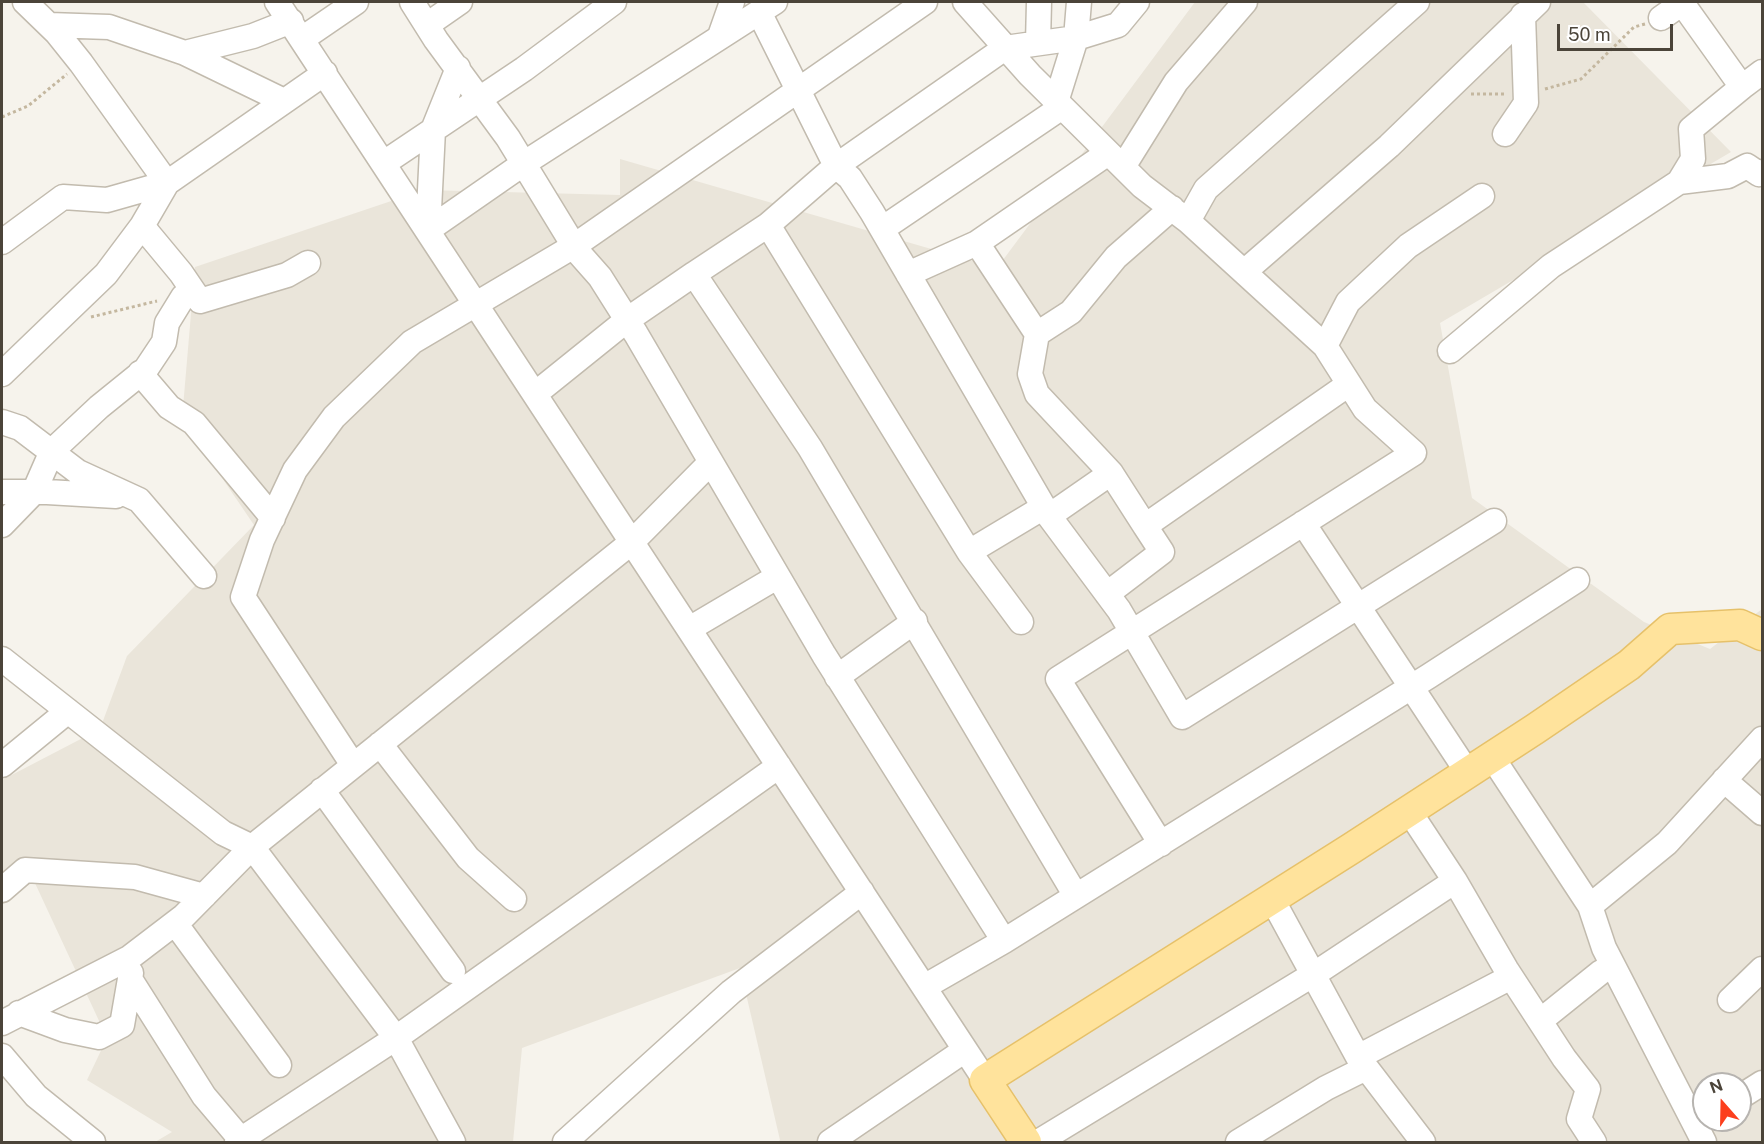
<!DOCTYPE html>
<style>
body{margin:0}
#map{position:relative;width:1764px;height:1144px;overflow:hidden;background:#f6f3ec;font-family:"Public Sans",sans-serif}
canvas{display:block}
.frame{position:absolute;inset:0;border:3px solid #4b4439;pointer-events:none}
.north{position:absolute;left:1692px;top:1072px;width:60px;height:60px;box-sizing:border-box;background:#fff;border:2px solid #b7b4b0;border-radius:50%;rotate:340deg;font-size:16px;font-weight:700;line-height:24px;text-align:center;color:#4b4439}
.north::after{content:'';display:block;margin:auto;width:21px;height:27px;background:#fc3f1d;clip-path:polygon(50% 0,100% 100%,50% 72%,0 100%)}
.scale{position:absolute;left:1557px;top:24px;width:116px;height:27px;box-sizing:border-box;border:3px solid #4b4439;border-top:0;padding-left:8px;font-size:18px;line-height:21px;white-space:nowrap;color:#4b4439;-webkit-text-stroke:4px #fff;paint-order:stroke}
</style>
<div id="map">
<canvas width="1764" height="1144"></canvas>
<div class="frame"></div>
<div class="north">N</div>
<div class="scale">50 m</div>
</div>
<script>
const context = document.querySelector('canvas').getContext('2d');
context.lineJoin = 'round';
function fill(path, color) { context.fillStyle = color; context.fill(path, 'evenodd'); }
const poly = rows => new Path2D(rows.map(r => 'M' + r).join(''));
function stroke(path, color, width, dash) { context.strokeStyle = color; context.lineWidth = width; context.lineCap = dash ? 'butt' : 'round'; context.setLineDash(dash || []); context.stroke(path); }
const residential = poly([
 [1195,2,1583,2,1731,152,1440,323,1472,498,1644,622,1710,649,1762,609,1762,1142,778,1142,780,1140,740,968,522,1048,513,1142,155,1142,172,1132,87,1080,107,1038,34,881,2,905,2,780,100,729,127,656,254,525,182,419,195,267,424,190,620,195,620,159,997,268],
 [1704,1084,1740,1084,1740,1120,1704,1120]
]);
const path = poly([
 [1545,89,1581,79,1634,27,1645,24],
 [1471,94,1506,94],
 [2,117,28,106,67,74],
 [91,317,157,301]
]);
const minor = poly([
 [25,2,57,33,81,63,167,183],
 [277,2,985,1080],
 [412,2,436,40,508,138,577,251,600,277,636,334,824,655,1004,941,924,987],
 [965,2,1030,75,1142,186,1188,221,1325,346,1365,409,1414,453,1058,679,1161,844],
 [1682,3,1742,87,1762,72],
 [759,12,836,166,850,178,872,212,1049,516,1119,610,1182,717,1494,521],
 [1661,18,1684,2],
 [49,25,109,27,185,53,253,36,291,21],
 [427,25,460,2],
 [720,36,732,2],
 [302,39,356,2],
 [1038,43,1039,2],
 [185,53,284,101],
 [1056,102,1076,38,1118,25,1137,2],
 [1505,134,1526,103,1523,15],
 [1108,153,977,243,1037,334,1030,374,1037,394,1111,473],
 [384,163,524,69,614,2],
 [1123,167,1176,82,1245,2],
 [1679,182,1728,176,1747,166,1759,174,1762,172],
 [167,183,142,226,181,273,200,301,287,275,308,263],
 [1188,221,1206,189,1417,2],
 [768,225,836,166,1005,48,1076,38,1079,2],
 [882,229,1062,107],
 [428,230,523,164,775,2],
 [428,230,433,130,458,68],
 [2,242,63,197,107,200,167,183,325,73],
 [1244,272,1389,146,1538,2],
 [694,274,768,225,969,552],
 [908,274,977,243],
 [1037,334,1071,312,1116,257,1172,208],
 [1325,346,1348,302,1408,246,1482,196],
 [1450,351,1551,266,1679,182,1693,159,1691,129,1742,87],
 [140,373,169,407,194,423,273,518],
 [2,374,106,274,142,226],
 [535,394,627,320,694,274,810,448,1076,896],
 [2,422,20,428,78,472,139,500,204,576],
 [2,492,47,492,116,496],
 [1049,516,1111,473,1145,526],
 [1303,523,1468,773],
 [2,525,34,492,52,451,99,407,146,369,164,342,167,323,183,297],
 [1107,594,1162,552,1145,526,1349,384],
 [1021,622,969,552,1044,507],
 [689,629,777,577],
 [2,659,223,833,252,847,184,916,129,958,2,1023],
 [837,677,915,621],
 [380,744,468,858,514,899],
 [1492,757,1590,906,1604,948,1704,1142],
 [2,765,68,711],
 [353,765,243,597,262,540,295,470,334,417,412,342,574,246,925,2],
 [1724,780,1762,813],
 [322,790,453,971],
 [1409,811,1455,881,1506,969,1564,1058,1588,1089,1579,1119,1594,1142],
 [2,890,25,870,135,877,204,896],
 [1272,899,1358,1057,1423,1142],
 [1590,906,1667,843,1762,739],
 [175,923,279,1065],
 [1004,941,1429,676,1577,580],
 [130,979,204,1096,243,1142],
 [1730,1000,1762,969],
 [19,1013,65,1030,99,1037,122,1025,131,973],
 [1540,1021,1601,972],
 [2,1056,36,1096,93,1142],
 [1358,1057,1511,977],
 [1740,1097,1762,1083],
 [237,1142,396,1038,252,847,632,542,710,463],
 [453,1142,396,1038,779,766],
 [565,1142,731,992,862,892],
 [830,1142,965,1050],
 [1038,1142,1319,971,1455,881],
 [1238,1142,1326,1088,1366,1068]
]);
const major = poly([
 [1026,1142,985,1080,1352,848,1535,729,1629,665,1670,629,1740,625,1762,635]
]);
fill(residential, '#eae5da');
stroke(minor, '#c2bbae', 27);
stroke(major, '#e6c16a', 33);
stroke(path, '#c4b79f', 3, [3, 3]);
stroke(minor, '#fff', 24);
stroke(major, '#ffe39c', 30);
</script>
